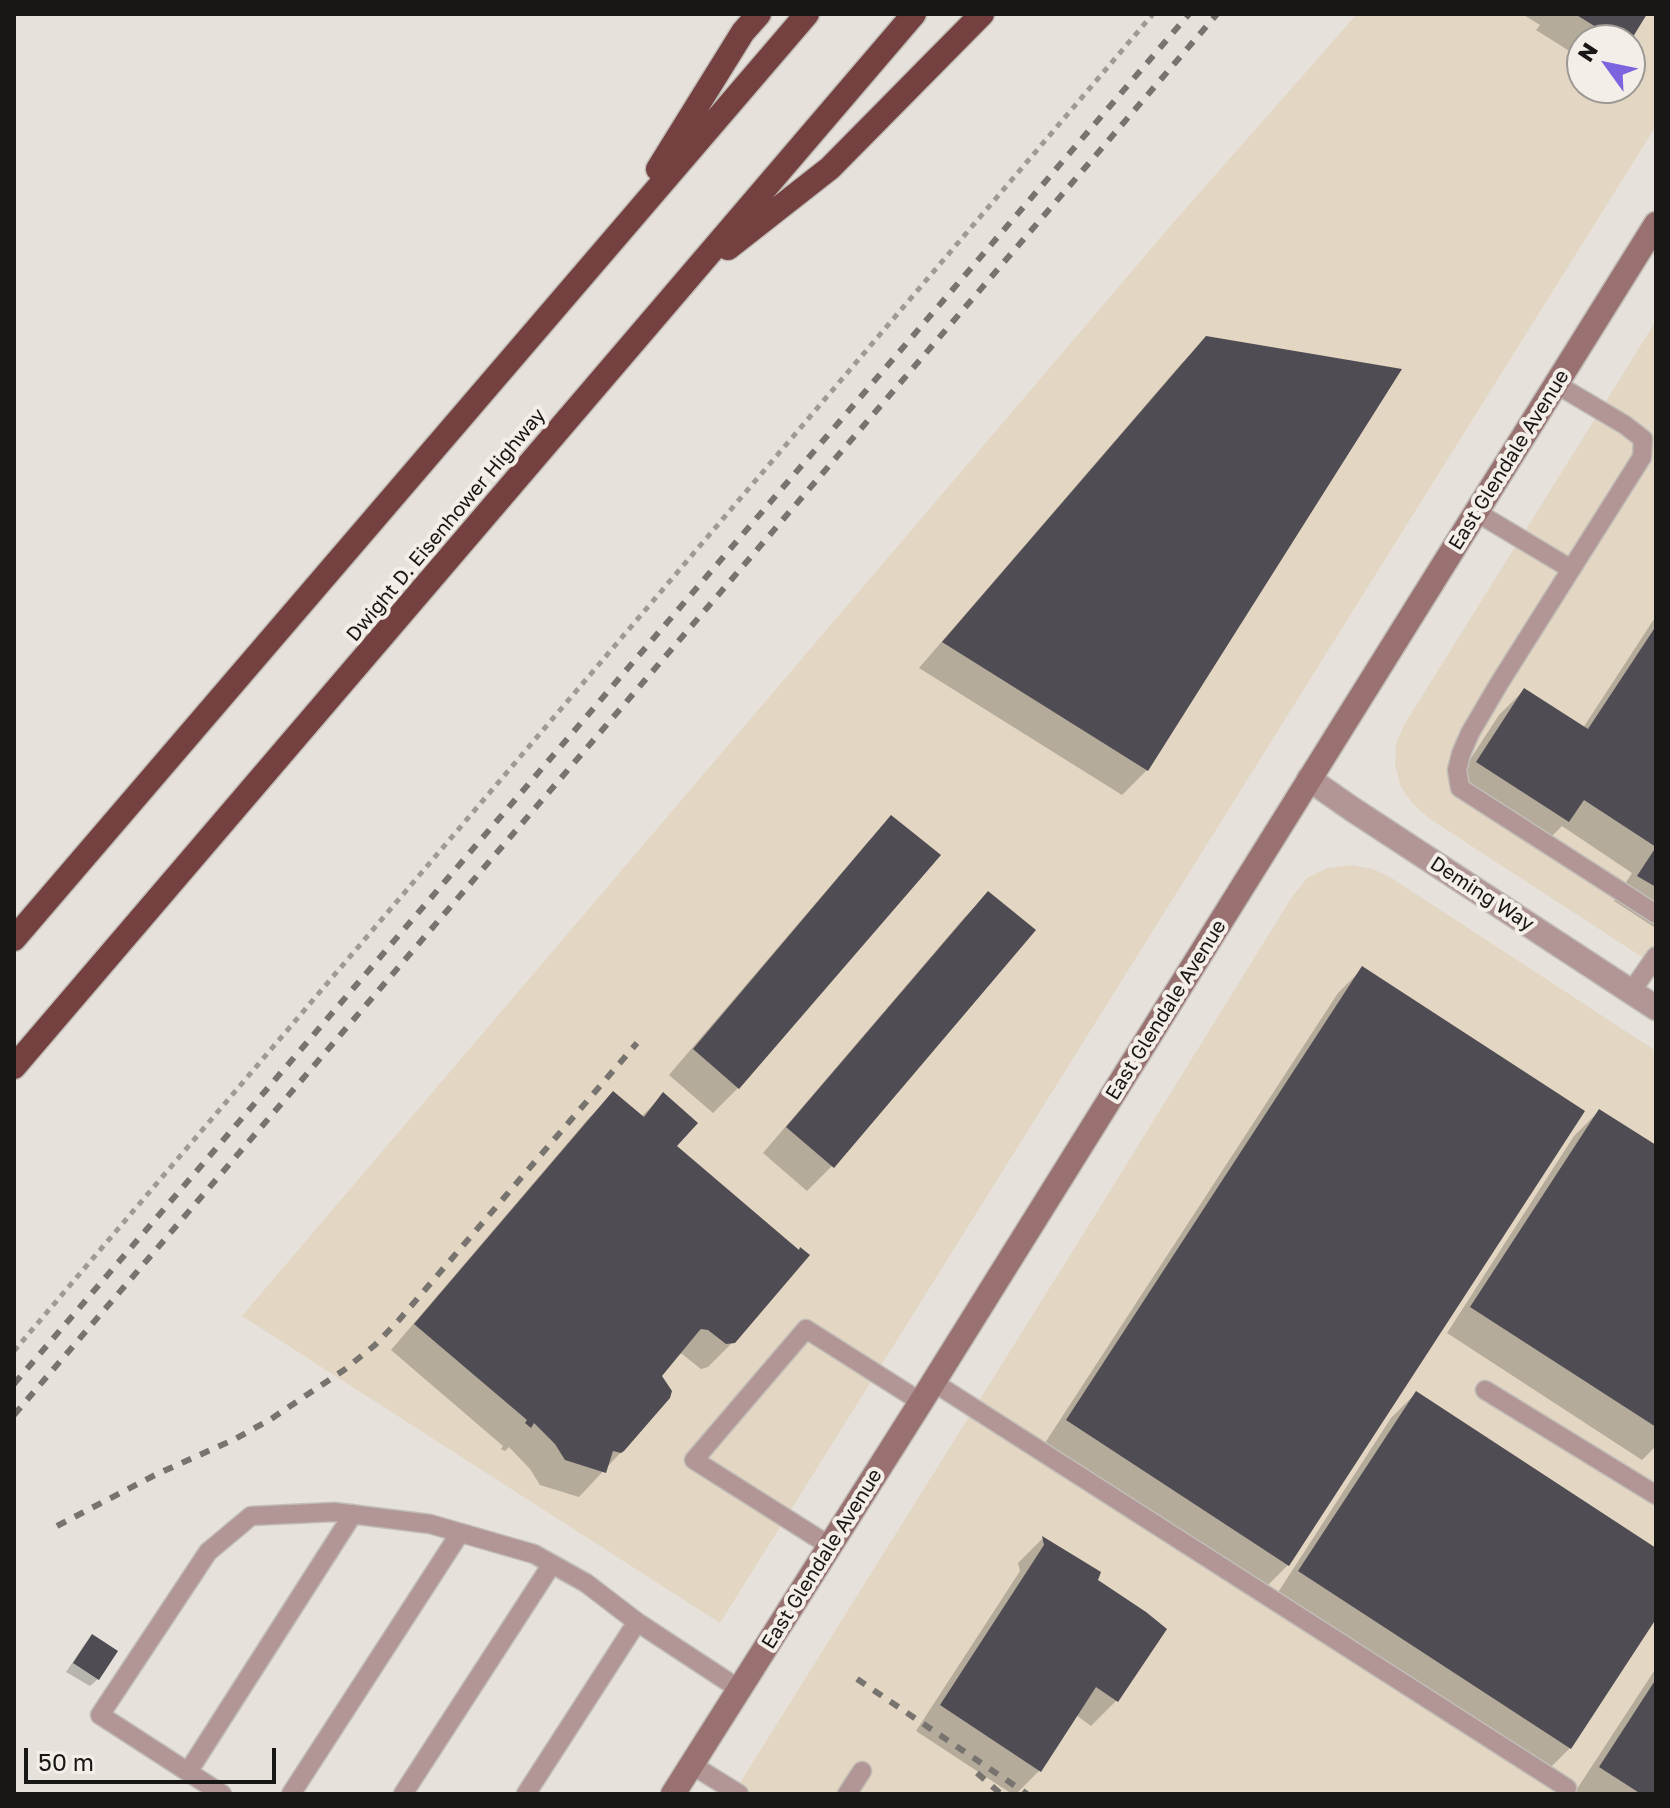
<!DOCTYPE html>
<style>
body{margin:0}
#map{position:relative;width:1670px;height:1808px;overflow:hidden;background:#e6e1da;font-family:"Golos Text",sans-serif}
canvas{display:block}
.frame{position:absolute;inset:0;border:16px solid #191715;pointer-events:none}
.north{position:absolute;left:1566px;top:24px;width:80px;height:80px;box-sizing:border-box;background:#f3eee7;border:2px solid #9c9893;border-radius:50%;rotate:303deg;font-size:22px;font-weight:700;line-height:32px;text-align:center;color:#191715}
.north::after{content:'';display:block;margin:auto;width:28px;height:36px;background:#7c64df;clip-path:polygon(50% 0,100% 100%,50% 72%,0 100%)}
.scale{position:absolute;left:24px;top:1748px;width:252px;height:36px;box-sizing:border-box;border:4px solid #191715;border-top:0;padding-left:10px;font-size:24px;line-height:28px;white-space:nowrap;color:#191715;-webkit-text-stroke:6px #f3eee7;paint-order:stroke}
</style>
<div id="map">
<canvas width="1670" height="1808"></canvas>
<div class="frame"></div>
<div class="north">N</div>
<div class="scale">50 m</div>
</div>
<script>
const context = document.querySelector('canvas').getContext('2d');
context.lineJoin = 'round';
function fill(path, color) { context.fillStyle = color; context.fill(path, 'evenodd'); }
const poly = rows => new Path2D(rows.map(r => 'M' + r).join(''));
function stroke(path, color, width, dash) { context.strokeStyle = color; context.lineWidth = width; context.lineCap = dash ? 'butt' : 'round'; context.setLineDash(dash || []); context.stroke(path); }
function label(font, color, halo, rows, align = 'center') {
  context.font = font + ' "Golos Text",sans-serif'; context.lineWidth = 8; context.setLineDash([]); context.textBaseline = 'middle'; context.strokeStyle = halo; context.fillStyle = color; for (const [text, x, y, turn = 0] of rows) {
    context.save(); context.translate(x, y); context.rotate((+turn || 0) * Math.PI / 180); context.textAlign = isNaN(turn) ? turn : align; if (halo) context.strokeText(text, 0, 0); context.fillText(text, 0, 0); context.restore();
  }
}
const industrial = poly([
 [1357,14,1656,14,1656,126,720,1623,242,1316,1173,223],
 [1582,40,1630,40,1630,88,1582,88],
 [1656,321,1656,966,1430,819,1413,804,1401,787,1395,765,1396,744,1404,725],
 [1352,865,1373,869,1393,879,1656,1051,1656,1794,733,1794,1084,1233,1292,897,1307,878,1328,868]
]);
const shadow = poly([
 [1522,14,1645,14,1629,40,1582,40,1582,59,1536,30,1540,25],
 [1207,338,1147,770,1122,795,919,668,1181,364],
 [1656,616,1656,926,1654,927,1614,901,1632,873,1562,826,1542,846,1452,787,1499,715,1524,690,1583,728],
 [892,818,938,856,738,1088,713,1113,669,1075,867,843],
 [988,894,832,1166,807,1191,763,1153,963,919],
 [1363,968,1288,1565,1263,1590,1043,1446,1338,993],
 [613,1094,641,1117,663,1095,675,1146,734,1341,708,1367,701,1369,682,1354,678,1354,660,1376,623,1450,579,1497,540,1485,530,1469,509,1447,505,1451,501,1449,503,1446,391,1350,588,1119],
 [1599,1111,1656,1148,1656,1446,1642,1460,1447,1333,1574,1136],
 [1416,1393,1656,1550,1656,1616,1570,1748,1545,1773,1275,1597,1391,1418],
 [1042,1539,1098,1573,1095,1581,1164,1629,1116,1701,1091,1726,1076,1715,1040,1770,1016,1794,1012,1794,916,1731,1020,1571,1018,1563],
 [92,1637,98,1679,90,1686,66,1672,85,1644],
 [1656,1668,1656,1794,1578,1794,1575,1792]
]);
const building = poly([
 [1575,14,1647,14,1631,40,1617,40],
 [1206,336,1402,369,1148,771,942,642],
 [1656,626,1656,887,1637,876,1656,847,1584,800,1569,822,1476,762,1524,688,1588,729],
 [891,815,941,855,739,1089,693,1049],
 [988,891,1036,930,834,1168,786,1127],
 [1362,966,1585,1111,1289,1566,1066,1420],
 [613,1091,644,1117,663,1092,698,1123,677,1146,799,1250,800,1247,810,1255,735,1343,726,1344,708,1330,701,1329,699,1331,662,1376,672,1391,670,1398,624,1451,621,1453,613,1451,606,1473,565,1460,555,1444,534,1423,531,1428,525,1423,527,1420,414,1324],
 [1599,1109,1656,1145,1656,1427,1470,1307],
 [1416,1391,1656,1548,1656,1619,1571,1749,1298,1571],
 [1042,1536,1101,1572,1098,1580,1146,1612,1167,1629,1118,1702,1096,1687,1041,1772,940,1705,1044,1545],
 [92,1634,118,1651,99,1680,73,1663],
 [1656,1679,1656,1794,1641,1794,1599,1767]
]);
const path = poly([
 [14,1351,1153,14]
]);
const lane = poly([
 [1556,384,1625,425,1643,439,1642,457,1500,682,1470,733,1461,754,1457,770,1460,788,1656,914],
 [1476,512,1571,569],
 [1631,992,1656,956],
 [933,1382,1567,1788],
 [1485,1390,1656,1495],
 [830,1546,694,1460,806,1329,921,1402],
 [637,1622,739,1689],
 [692,1765,739,1794],
 [188,1772,353,1514],
 [222,1794,100,1715,208,1552,251,1516,334,1512,430,1524,534,1554,586,1583,637,1622,526,1794],
 [291,1794,460,1533],
 [403,1794,552,1564],
 [847,1794,862,1771]
]);
const street = poly([
 [1309,779,1352,809,1656,1008]
]);
const secondary = poly([
 [673,1794,921,1402,1656,224]
]);
const highway = poly([
 [658,169,743,32,759,14],
 [728,248,830,168,982,14],
 [14,939,807,14],
 [14,1067,914,14]
]);
const rail = poly([
 [14,1384,1189,14],
 [14,1415,1217,14],
 [57,1526,155,1475,235,1439,271,1419,344,1370,375,1345,399,1320,637,1043],
 [857,1679,1027,1794],
 [977,1773,1001,1794]
]);
const streetNames = [
 ["East Glendale Avenue",1509,460,-58],
 ["Dwight D. Eisenhower Highway",446,525,-50],
 ["Deming Way",1482,894,33],
 ["East Glendale Avenue",1166,1010,-58],
 ["East Glendale Avenue",822,1559,-58]
];
fill(industrial, '#e3d6c2');
fill(shadow, '#0003');
fill(building, '#4f4c53');
stroke(lane, '#c1bdb7', 21);
stroke(street, '#c1bdb7', 27);
stroke(secondary, '#c1bdb7', 27);
stroke(highway, '#c1bdb7', 27);
stroke(path, '#9e9a95', 5, [6, 6]);
stroke(lane, '#b19695', 18);
stroke(street, '#b19695', 24);
stroke(secondary, '#987170', 24);
stroke(highway, '#744040', 24);
stroke(rail, '#77736f', 6, [10, 10]);
label('20px', '#191715', '#f3eee7', streetNames);
</script>
